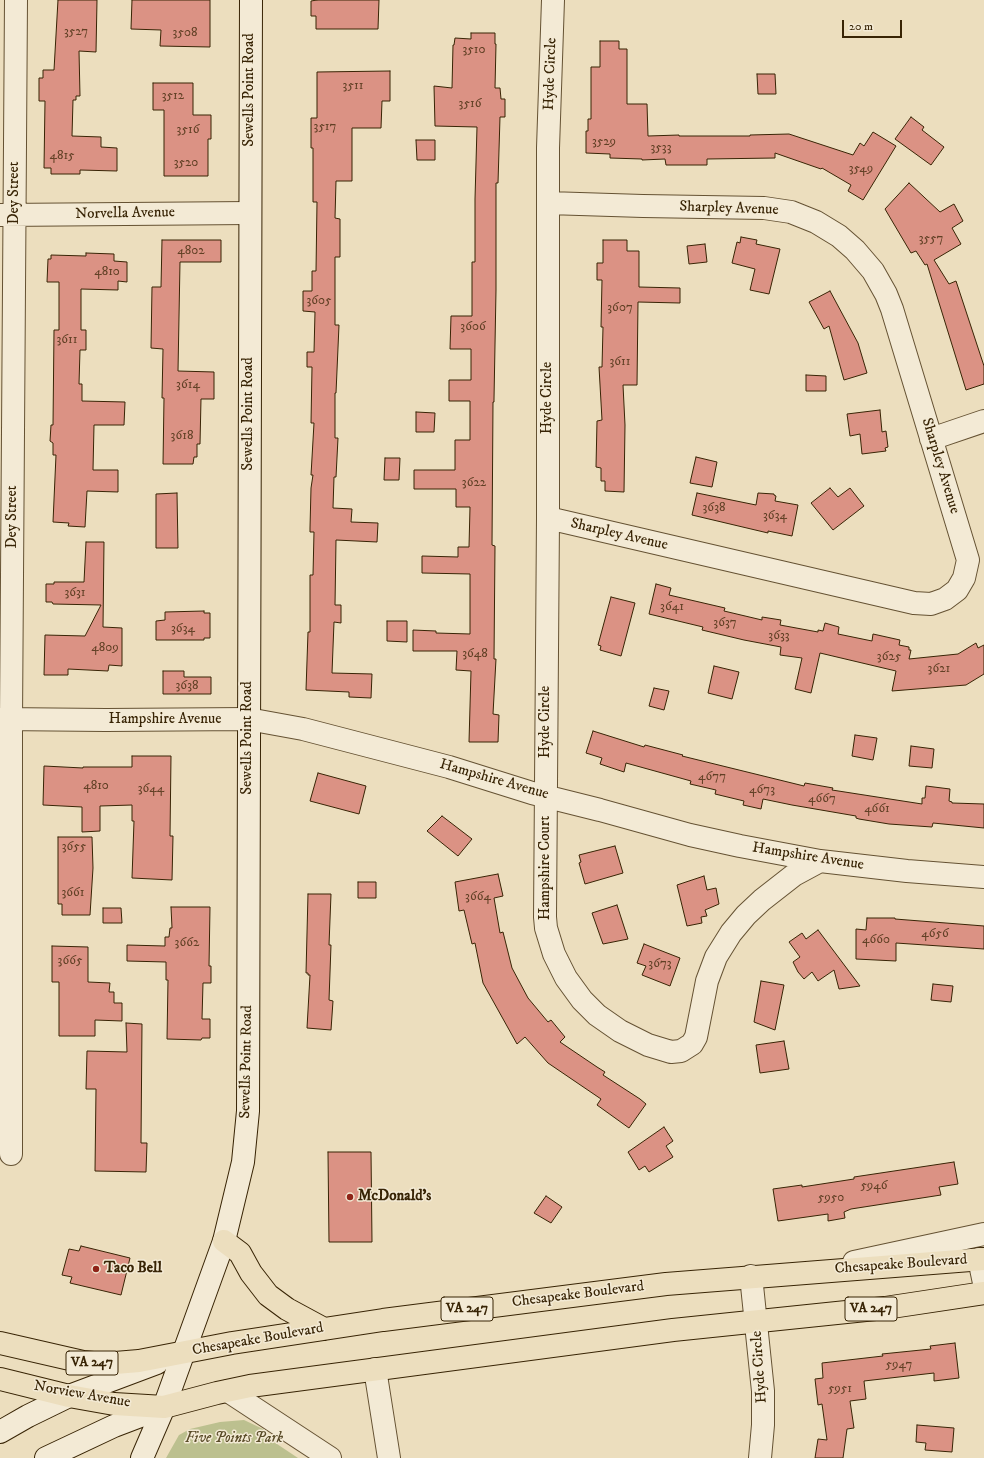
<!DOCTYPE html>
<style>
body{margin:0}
#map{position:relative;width:984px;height:1458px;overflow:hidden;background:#ecdebe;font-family:"IM FELL DW Pica",serif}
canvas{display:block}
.scale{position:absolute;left:842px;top:20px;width:60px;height:18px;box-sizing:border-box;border:2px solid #382405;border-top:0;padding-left:5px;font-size:12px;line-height:14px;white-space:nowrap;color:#382405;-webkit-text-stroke:3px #f3ead5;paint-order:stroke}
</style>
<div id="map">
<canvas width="984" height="1458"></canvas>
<div class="scale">20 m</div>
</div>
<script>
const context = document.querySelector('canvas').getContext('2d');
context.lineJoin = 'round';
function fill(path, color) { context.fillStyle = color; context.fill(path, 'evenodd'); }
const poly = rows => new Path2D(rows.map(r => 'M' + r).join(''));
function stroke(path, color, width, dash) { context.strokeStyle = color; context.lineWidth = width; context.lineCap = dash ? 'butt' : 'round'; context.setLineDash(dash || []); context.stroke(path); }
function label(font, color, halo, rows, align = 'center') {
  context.font = font + ' "IM FELL DW Pica",serif'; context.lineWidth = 3; context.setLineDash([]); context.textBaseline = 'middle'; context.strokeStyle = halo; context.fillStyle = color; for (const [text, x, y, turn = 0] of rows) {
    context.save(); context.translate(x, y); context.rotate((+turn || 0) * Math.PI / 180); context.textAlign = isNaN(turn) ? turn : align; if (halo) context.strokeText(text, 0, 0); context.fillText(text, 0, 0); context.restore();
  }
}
const green = poly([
 [244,1420,263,1429,271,1440,298,1458,166,1458,179,1435,190,1429,220,1422]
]);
const building = poly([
 [58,0,97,0,96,52,79,51,80,96,76,96,76,100,73,100,72,136,101,137,101,147,117,148,117,171,80,170,80,174,51,174,51,168,44,168,45,101,39,101,39,78,43,78,43,70,54,70,58,0],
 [132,0,210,0,210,47,160,46,161,30,131,29,132,0],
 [317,0,379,0,378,29,316,29,316,16,311,16,311,1,317,0],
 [471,33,495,33,495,44,496,44,495,88,500,88,501,99,505,99,505,117,500,117,498,183,496,183,496,290,494,399,494,402,493,402,492,545,495,546,494,659,496,659,493,714,499,715,498,742,469,742,471,671,456,670,457,651,413,651,413,630,436,631,436,633,470,634,470,574,422,573,422,556,458,557,458,547,469,547,470,507,456,507,456,489,414,489,414,470,455,470,455,440,470,440,470,401,449,401,449,380,471,380,471,349,450,349,451,316,472,316,472,262,475,262,475,199,477,127,435,126,434,86,452,88,453,45,454,45,455,38,471,39,471,33],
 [600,41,619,41,619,49,627,49,627,104,647,104,648,136,679,135,679,136,750,136,750,135,789,134,853,155,860,143,864,146,873,132,896,146,863,200,848,191,851,185,822,168,821,169,775,153,775,158,707,159,707,165,666,165,665,159,642,160,642,159,610,158,610,154,586,153,586,131,588,131,588,119,591,119,591,67,600,67,600,41],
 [390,71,390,101,382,101,381,128,352,128,352,181,336,181,335,218,340,219,340,257,335,257,335,325,339,325,336,393,335,393,335,438,338,438,336,477,334,477,333,508,352,509,351,522,378,523,377,542,336,540,335,605,341,605,341,623,334,622,332,673,372,674,371,698,349,697,349,692,306,690,308,632,310,632,310,575,313,575,314,532,310,532,310,528,311,488,313,475,311,475,314,423,311,423,312,367,307,367,307,352,314,352,315,312,303,311,303,291,312,291,312,271,316,271,317,202,313,202,313,148,311,148,311,118,317,118,317,72,390,71],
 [757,74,775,74,776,94,758,94,757,74],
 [153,83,193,83,193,115,211,115,211,139,208,139,208,176,164,176,164,110,153,110,153,83],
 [911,117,924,127,922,130,944,147,931,165,895,139,911,117],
 [416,140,435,140,435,160,417,160,416,140],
 [909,183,940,212,954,204,963,221,952,228,961,244,934,260,949,284,956,281,984,366,984,384,966,390,927,264,925,265,916,251,911,253,885,209,909,183],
 [741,237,757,240,756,244,780,249,769,294,750,290,755,269,732,263,737,242,740,243,741,237],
 [162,240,221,240,221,262,180,262,178,371,214,372,214,399,201,399,200,444,197,444,197,457,194,457,193,464,163,464,164,398,162,398,163,349,151,348,152,287,161,287,162,240],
 [603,240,627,240,627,251,639,251,639,287,680,288,680,303,638,302,637,385,623,385,625,425,624,492,605,491,605,481,601,481,601,468,596,467,597,421,602,420,599,367,602,367,603,327,601,327,602,280,597,280,597,263,603,263,603,240],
 [705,244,707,262,689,264,687,246,705,244],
 [86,253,114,254,114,261,127,262,127,282,118,281,118,290,81,289,81,330,86,330,86,350,80,350,79,384,82,384,82,401,125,402,124,425,94,425,93,470,118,470,118,492,87,491,85,527,68,526,69,523,53,522,56,455,53,455,53,443,50,441,51,425,53,425,54,330,59,330,59,282,47,282,48,259,51,259,51,255,86,256,86,253],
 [830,291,858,343,867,373,844,380,829,326,824,329,809,302,830,291],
 [806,375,826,376,826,391,806,391,806,375],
 [880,410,882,432,886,431,888,447,885,448,886,451,862,454,860,434,850,436,847,414,880,410],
 [416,412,435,413,434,432,416,432,416,412],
 [696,457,717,462,712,487,690,483,696,457],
 [385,458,400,458,399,480,384,480,385,458],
 [830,488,838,497,850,488,864,506,833,530,811,503,830,488],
 [177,493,178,548,156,548,156,494,177,493],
 [697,493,756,505,758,493,774,494,774,495,776,496,775,501,798,505,792,536,768,531,768,533,692,515,697,493],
 [86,542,104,542,103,627,122,628,122,666,109,665,108,671,68,669,68,675,44,675,45,635,85,636,101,605,53,604,52,602,46,602,46,584,54,584,54,582,84,582,86,542],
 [656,584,671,588,669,595,725,608,724,611,762,620,762,617,781,620,780,625,818,632,818,630,823,631,825,623,839,627,838,634,872,641,873,634,900,640,899,645,909,647,909,650,911,650,909,659,958,654,976,643,978,648,984,645,984,674,966,685,892,691,896,671,820,653,811,693,795,689,802,658,780,655,781,647,744,640,702,630,703,627,649,614,656,584],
 [611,597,635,603,621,656,600,650,601,646,598,645,611,597],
 [204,611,204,613,210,613,210,638,204,638,204,640,156,640,156,621,165,620,165,612,204,611],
 [387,621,407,621,407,642,387,641,387,621],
 [714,666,739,672,732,699,708,693,714,666],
 [163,671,184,671,184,677,211,677,211,694,163,694,163,671],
 [654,688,669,691,664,710,649,706,654,688],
 [593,731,644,747,645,745,683,755,682,756,804,786,805,783,833,788,832,790,922,804,922,798,925,798,926,786,950,789,949,801,952,802,952,803,984,804,984,828,933,823,932,827,889,824,859,819,856,818,856,816,792,805,763,799,761,809,743,805,744,801,715,794,716,790,690,784,691,781,626,763,624,772,600,764,602,758,586,753,593,731],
 [855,735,877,738,873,760,852,756,855,735],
 [911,746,934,749,932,768,909,766,911,746],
 [132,756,171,756,170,836,173,836,172,880,132,878,134,821,132,821,132,805,100,806,100,831,82,832,82,807,43,805,44,766,83,768,83,767,132,767,132,756],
 [318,773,366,786,359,814,310,801,318,773],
 [442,816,472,839,458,856,427,831,442,816],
 [58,837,92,837,93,868,90,915,62,915,62,904,58,904,58,837],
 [615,846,623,873,585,884,579,863,581,862,579,855,615,846],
 [498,874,503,896,494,898,500,933,503,932,512,968,528,998,548,1022,551,1020,565,1037,560,1042,597,1067,605,1072,603,1075,640,1099,646,1104,629,1128,597,1105,601,1099,548,1063,525,1037,517,1044,483,983,475,943,472,944,464,910,459,911,455,882,498,874],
 [704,876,707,890,716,888,719,904,705,910,707,916,701,917,702,923,687,926,677,885,704,876],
 [358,882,376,882,376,898,358,898,358,882],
 [308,894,331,894,329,945,331,945,329,1000,333,1001,331,1030,307,1028,310,975,308,975,308,973,306,973,308,894],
 [617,905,628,939,603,944,592,913,617,905],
 [171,907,210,907,209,966,211,966,211,983,203,983,202,1019,210,1019,210,1038,202,1038,201,1040,167,1039,168,980,166,980,166,962,127,961,127,945,165,946,165,937,169,937,170,928,172,928,171,907],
 [103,908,121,908,122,923,103,923,103,908],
 [867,918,895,918,895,919,984,926,984,949,896,943,896,961,856,959,856,929,866,930,867,918],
 [818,930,860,986,839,989,834,970,818,981,812,972,804,979,798,972,793,962,800,957,789,942,802,933,806,939,818,930],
 [644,944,680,958,670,986,642,975,646,966,637,963,644,944],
 [52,946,88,947,88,982,110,983,109,992,114,992,114,1003,122,1003,122,1021,95,1020,95,1036,59,1036,59,982,52,982,52,946],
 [761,981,784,985,775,1030,754,1022,761,981],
 [933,984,953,986,951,1002,931,1000,933,984],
 [126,1023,142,1024,141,1143,147,1143,146,1172,95,1171,96,1089,86,1089,87,1051,127,1052,126,1023],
 [784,1041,789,1069,760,1073,756,1045,784,1041],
 [664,1127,673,1141,666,1146,673,1157,649,1172,645,1166,639,1170,628,1152,664,1127],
 [328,1152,371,1152,372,1242,329,1242,328,1152],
 [954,1162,958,1184,939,1187,941,1195,851,1209,844,1212,845,1218,828,1221,828,1214,778,1221,773,1189,802,1185,802,1187,854,1179,854,1177,954,1162],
 [546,1196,562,1207,551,1223,534,1213,546,1196],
 [81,1246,130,1258,121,1295,70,1283,72,1277,62,1275,69,1249,79,1251,81,1246],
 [955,1343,959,1378,934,1381,934,1373,864,1381,866,1399,850,1401,854,1428,847,1429,843,1458,815,1458,818,1439,827,1440,822,1404,818,1405,815,1379,823,1378,822,1363,883,1356,882,1354,931,1349,930,1346,955,1343],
 [917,1425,954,1428,952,1452,925,1450,926,1443,916,1442,917,1425]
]);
const minor = poly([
 [553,0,548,148,548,518,545,917,546,928,554,954,566,978,582,1000,597,1015,620,1031,648,1045,671,1052,681,1051,692,1044,696,1037,707,981,716,957,731,933,746,915,762,900,794,875,820,861],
 [1,215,250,213],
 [931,439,984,421],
 [548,518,914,603,931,604,945,599,957,590,964,578,968,560,892,309,886,294,873,271,855,250,839,236,816,222,791,212,764,208,643,206,548,203],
 [0,719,106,720,248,719,303,729,449,767,532,793,600,810,690,835,740,846,820,861,907,871,984,877],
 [11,1154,11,719,16,0],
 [979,1259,984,1283],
 [854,1262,984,1234],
 [751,1276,763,1391,763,1425,760,1458]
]);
const tertiary = poly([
 [375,1369,389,1458],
 [228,1391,330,1458]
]);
const secondary = poly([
 [0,1432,28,1416,69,1396,157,1363],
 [46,1458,114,1426,164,1407],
 [142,1458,164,1407,224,1241,243,1162,248,1111,251,0]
]);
const primary = poly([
 [224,1241,240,1253,251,1273,268,1295,287,1309,324,1329],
 [0,1343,83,1362,103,1364,139,1361,232,1343,383,1320,666,1284,984,1259],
 [0,1379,69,1396,114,1404,164,1407,217,1393,250,1386,673,1330,885,1308,984,1293]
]);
const markers = [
 [350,1197,4,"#8f2418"],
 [96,1269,4,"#8f2418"]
];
const numberNames = [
 ["3527",76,32],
 ["3508",185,33],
 ["3510",474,50],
 ["3511",353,86],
 ["3512",173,96],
 ["3516",470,104],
 ["3517",325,127],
 ["3516",188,130],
 ["3529",604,142],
 ["3533",661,148],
 ["4815",62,156],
 ["3520",186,163],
 ["3549",861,169],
 ["3557",931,239],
 ["4802",191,251],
 ["4810",107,272],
 ["3605",319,301],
 ["3607",620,308],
 ["3606",473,327],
 ["3611",67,340],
 ["3611",620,362],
 ["3614",188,385],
 ["3618",182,436],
 ["3622",474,483],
 ["3638",714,508],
 ["3634",775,516],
 ["3631",75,593],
 ["3641",672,607],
 ["3637",725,623],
 ["3634",183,629],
 ["3633",779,636],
 ["4809",105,648],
 ["3648",475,654],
 ["3625",889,657],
 ["3621",939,669],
 ["3638",187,686],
 ["4677",712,777],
 ["4810",96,786],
 ["3644",151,789],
 ["4673",762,790],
 ["4667",822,799],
 ["4661",877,809],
 ["3655",74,847],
 ["3661",73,893],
 ["3664",478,897],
 ["4656",935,934],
 ["4660",876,940],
 ["3662",187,943],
 ["3665",70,961],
 ["3673",660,964],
 ["5946",874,1186],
 ["5950",831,1198],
 ["5947",899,1365],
 ["5951",840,1389]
];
const shields = [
 [467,1309,52],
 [871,1309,52],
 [92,1363,52]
];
const shieldNames = [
 ["VA 247",467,1309],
 ["VA 247",871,1309],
 ["VA 247",92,1363]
];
const streetNames = [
 ["Hyde Circle",551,74,-88],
 ["Sewells Point Road",250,90,-90],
 ["Dey Street",15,193,-90],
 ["Sharpley Avenue",729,209,2],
 ["Norvella Avenue",125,214,-1],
 ["Hyde Circle",548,398,-90],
 ["Sewells Point Road",249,414,-90],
 ["Sharpley Avenue",940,466,73],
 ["Dey Street",13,517,-90],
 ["Sharpley Avenue",619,535,13],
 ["Hampshire Avenue",165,720],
 ["Hyde Circle",546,722,-90],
 ["Sewells Point Road",248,738,-90],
 ["Hampshire Avenue",494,780,16],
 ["Hampshire Avenue",808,857,9],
 ["Hampshire Court",546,868,-90],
 ["Sewells Point Road",247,1062,-89],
 ["Chesapeake Boulevard",901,1265,-4],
 ["Chesapeake Boulevard",578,1295,-7],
 ["Chesapeake Boulevard",258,1340,-10],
 ["Hyde Circle",760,1367,-94],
 ["Norview Avenue",82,1395,10]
];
const poiNames = [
 ["McDonald's",358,1197],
 ["Taco Bell",104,1269]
];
const parkNames = [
 ["Five Points Park",234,1439]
];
fill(green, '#bcc08f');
fill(building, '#db9284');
stroke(building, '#382405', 1);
stroke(minor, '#655233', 24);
stroke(tertiary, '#655233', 24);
stroke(secondary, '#382405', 24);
stroke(primary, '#382405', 24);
stroke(minor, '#f3ead5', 22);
stroke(tertiary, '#f3ead5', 22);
stroke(secondary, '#f3ead5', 22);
stroke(primary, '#ecdebe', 22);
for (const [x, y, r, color] of markers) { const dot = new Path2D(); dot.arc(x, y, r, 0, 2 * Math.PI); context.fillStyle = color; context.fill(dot); stroke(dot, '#f3ead5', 1.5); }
label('13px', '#614025', null, numberNames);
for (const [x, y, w] of shields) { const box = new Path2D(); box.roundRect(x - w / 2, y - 12, w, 24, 3); context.fillStyle = '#f3ead5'; context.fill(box); stroke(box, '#382405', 1); }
label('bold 14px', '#382405', null, shieldNames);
label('15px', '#382405', '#f3ead5', streetNames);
label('bold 15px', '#382405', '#f3ead5', poiNames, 'left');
label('italic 15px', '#594b28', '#f3ead5', parkNames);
</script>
